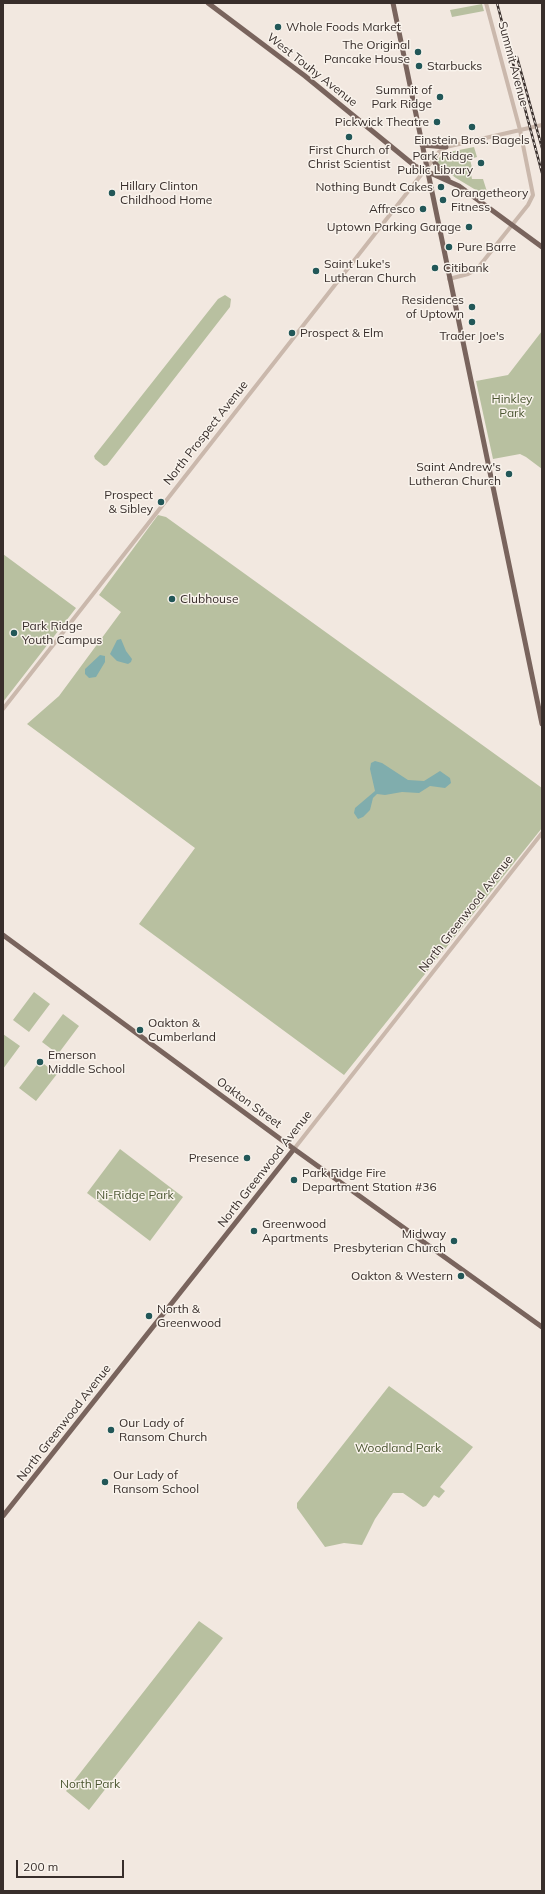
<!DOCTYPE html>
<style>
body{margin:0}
#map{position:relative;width:545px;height:1894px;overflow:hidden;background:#f2e8e0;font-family:Mulish,sans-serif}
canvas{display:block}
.frame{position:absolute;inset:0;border:4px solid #382e2b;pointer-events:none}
.scale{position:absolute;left:16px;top:1860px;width:108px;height:18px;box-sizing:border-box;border:2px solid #382e2b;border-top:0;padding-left:5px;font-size:12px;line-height:14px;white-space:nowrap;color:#382e2b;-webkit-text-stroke:3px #f9f3ec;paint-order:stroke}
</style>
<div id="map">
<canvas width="545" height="1894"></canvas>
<div class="frame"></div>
<div class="scale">200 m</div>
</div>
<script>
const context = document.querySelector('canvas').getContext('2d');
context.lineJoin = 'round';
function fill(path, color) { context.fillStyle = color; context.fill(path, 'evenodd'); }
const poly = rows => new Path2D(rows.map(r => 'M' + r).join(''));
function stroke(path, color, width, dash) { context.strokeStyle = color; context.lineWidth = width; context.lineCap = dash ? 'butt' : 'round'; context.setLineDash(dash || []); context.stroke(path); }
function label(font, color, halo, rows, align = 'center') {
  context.font = font + ' Mulish,sans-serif'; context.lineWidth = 3; context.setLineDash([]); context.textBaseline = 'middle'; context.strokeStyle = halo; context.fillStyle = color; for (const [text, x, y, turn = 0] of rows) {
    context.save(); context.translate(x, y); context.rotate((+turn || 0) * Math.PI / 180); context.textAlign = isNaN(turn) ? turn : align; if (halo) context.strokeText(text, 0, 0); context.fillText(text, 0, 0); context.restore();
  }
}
const green = poly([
 [482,4,484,11,452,17,450,10],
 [474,147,477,157,470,159,472,168,470,169,472,179,483,179,489,198,456,178,439,166,437,163,439,158,444,153],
 [225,295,231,299,230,307,107,465,104,466,95,459,94,456,218,299],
 [542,331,542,469,526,457,520,454,493,459,476,381,508,375],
 [158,515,166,517,542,788,542,828,344,1075,139,924,195,848,27,724,59,696,121,612,99,595],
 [3,554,76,608,3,702],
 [34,992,50,1004,29,1032,13,1020],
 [63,1014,79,1026,58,1054,42,1042],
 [3,1034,20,1046,3,1069],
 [40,1061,57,1074,36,1101,19,1088],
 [120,1149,183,1197,150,1241,87,1193],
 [389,1386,473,1447,440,1487,445,1491,439,1498,434,1495,426,1506,423,1507,403,1493,393,1493,375,1519,362,1545,344,1543,325,1547,297,1508,297,1503],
 [199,1621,223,1638,89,1810,66,1791]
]);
const water = poly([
 [121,639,126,651,132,659,131,662,128,664,117,661,110,654,117,640],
 [100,655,105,656,105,662,96,677,89,678,85,674,85,669],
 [375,761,382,763,408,780,424,781,440,771,450,778,451,783,445,788,430,786,419,793,402,792,385,795,377,794,373,798,370,810,363,817,358,819,354,813,355,808,375,791,370,769,371,763]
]);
const minor = poly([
 [449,279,468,274,477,269,528,205,533,195,520,130,486,3],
 [3,709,439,152,446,147,542,125],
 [294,1149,542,833]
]);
const major = poly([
 [208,3,305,76,415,166,459,186,542,247],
 [393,3,542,724],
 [422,145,446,147],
 [435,158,435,163,448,179],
 [3,935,294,1149,542,1327],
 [3,1516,294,1149]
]);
const rail = poly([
 [497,3,542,173],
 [517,57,542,148]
]);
const markers = [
 [278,27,4,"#225758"],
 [418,52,4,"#225758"],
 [419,66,4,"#225758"],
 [440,97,4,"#225758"],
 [437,122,4,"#225758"],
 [472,127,4,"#225758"],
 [349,137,4,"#225758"],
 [481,163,4,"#225758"],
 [441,187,4,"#225758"],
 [112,193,4,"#225758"],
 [443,200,4,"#225758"],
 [423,209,4,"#225758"],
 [469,227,4,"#225758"],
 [449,247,4,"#225758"],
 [435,268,4,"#225758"],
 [316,271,4,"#225758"],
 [472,307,4,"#225758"],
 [472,322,4,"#225758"],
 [292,333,4,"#225758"],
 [509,474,4,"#225758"],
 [161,502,4,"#225758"],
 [172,599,4,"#225758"],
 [14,633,4,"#225758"],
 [140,1030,4,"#225758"],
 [40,1062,4,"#225758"],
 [247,1158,4,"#225758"],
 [294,1180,4,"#225758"],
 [254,1231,4,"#225758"],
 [454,1241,4,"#225758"],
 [461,1276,4,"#225758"],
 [149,1316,4,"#225758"],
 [111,1430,4,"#225758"],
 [105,1482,4,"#225758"]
];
const poiNames = [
 ["Whole Foods Market",286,27],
 ["The Original",410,45,"right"],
 ["Pancake House",410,59,"right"],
 ["Starbucks",427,66],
 ["Summit of",432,90,"right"],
 ["Park Ridge",432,104,"right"],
 ["Pickwick Theatre",429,122,"right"],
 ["Einstein Bros. Bagels",472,140,"center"],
 ["First Church of",349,150,"center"],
 ["Christ Scientist",349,164,"center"],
 ["Park Ridge",473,156,"right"],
 ["Public Library",473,170,"right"],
 ["Hillary Clinton",120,186],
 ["Childhood Home",120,200],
 ["Nothing Bundt Cakes",433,187,"right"],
 ["Orangetheory",451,193],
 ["Fitness",451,207],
 ["Affresco",415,209,"right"],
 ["Uptown Parking Garage",461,227,"right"],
 ["Pure Barre",457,247],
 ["Saint Luke's",324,264],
 ["Lutheran Church",324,278],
 ["Citibank",443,268],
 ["Residences",464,300,"right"],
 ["of Uptown",464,314,"right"],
 ["Prospect & Elm",300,333],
 ["Trader Joe's",472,336,"center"],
 ["Saint Andrew's",501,467,"right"],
 ["Lutheran Church",501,481,"right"],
 ["Prospect",153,495,"right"],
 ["& Sibley",153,509,"right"],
 ["Clubhouse",180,599],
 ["Park Ridge",22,626],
 ["Youth Campus",22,640],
 ["Oakton &",148,1023],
 ["Cumberland",148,1037],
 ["Emerson",48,1055],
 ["Middle School",48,1069],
 ["Presence",239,1158,"right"],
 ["Park Ridge Fire",302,1173],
 ["Department Station #36",302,1187],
 ["Greenwood",262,1224],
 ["Apartments",262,1238],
 ["Midway",446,1234,"right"],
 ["Presbyterian Church",446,1248,"right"],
 ["Oakton & Western",453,1276,"right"],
 ["North &",157,1309],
 ["Greenwood",157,1323],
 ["Our Lady of",119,1423],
 ["Ransom Church",119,1437],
 ["Our Lady of",113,1475],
 ["Ransom School",113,1489]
];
const streetNames = [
 ["Summit Avenue",513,64,75],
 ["West Touhy Avenue",312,70,38],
 ["North Prospect Avenue",206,433,-52],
 ["North Greenwood Avenue",466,914,-52],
 ["Oakton Street",249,1103,36],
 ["North Greenwood Avenue",265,1169,-52],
 ["North Greenwood Avenue",64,1423,-52]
];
const parkNames = [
 ["Hinkley",512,399],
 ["Park",512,413],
 ["Ni-Ridge Park",135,1195],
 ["Woodland Park",398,1448],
 ["North Park",90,1784]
];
fill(green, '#b8c0a0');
fill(water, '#80adad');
stroke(minor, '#cab8ac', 4);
stroke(major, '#79645d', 5);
stroke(rail, '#382e2b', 2.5);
stroke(rail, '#f9f3ec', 1, [3]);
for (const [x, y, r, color] of markers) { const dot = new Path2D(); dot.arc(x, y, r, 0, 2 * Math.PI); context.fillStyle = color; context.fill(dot); stroke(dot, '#f9f3ec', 1.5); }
label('12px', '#382e2b', '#f9f3ec', poiNames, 'left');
label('12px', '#382e2b', '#f9f3ec', streetNames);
label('12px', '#4a5530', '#f9f3ec', parkNames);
</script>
